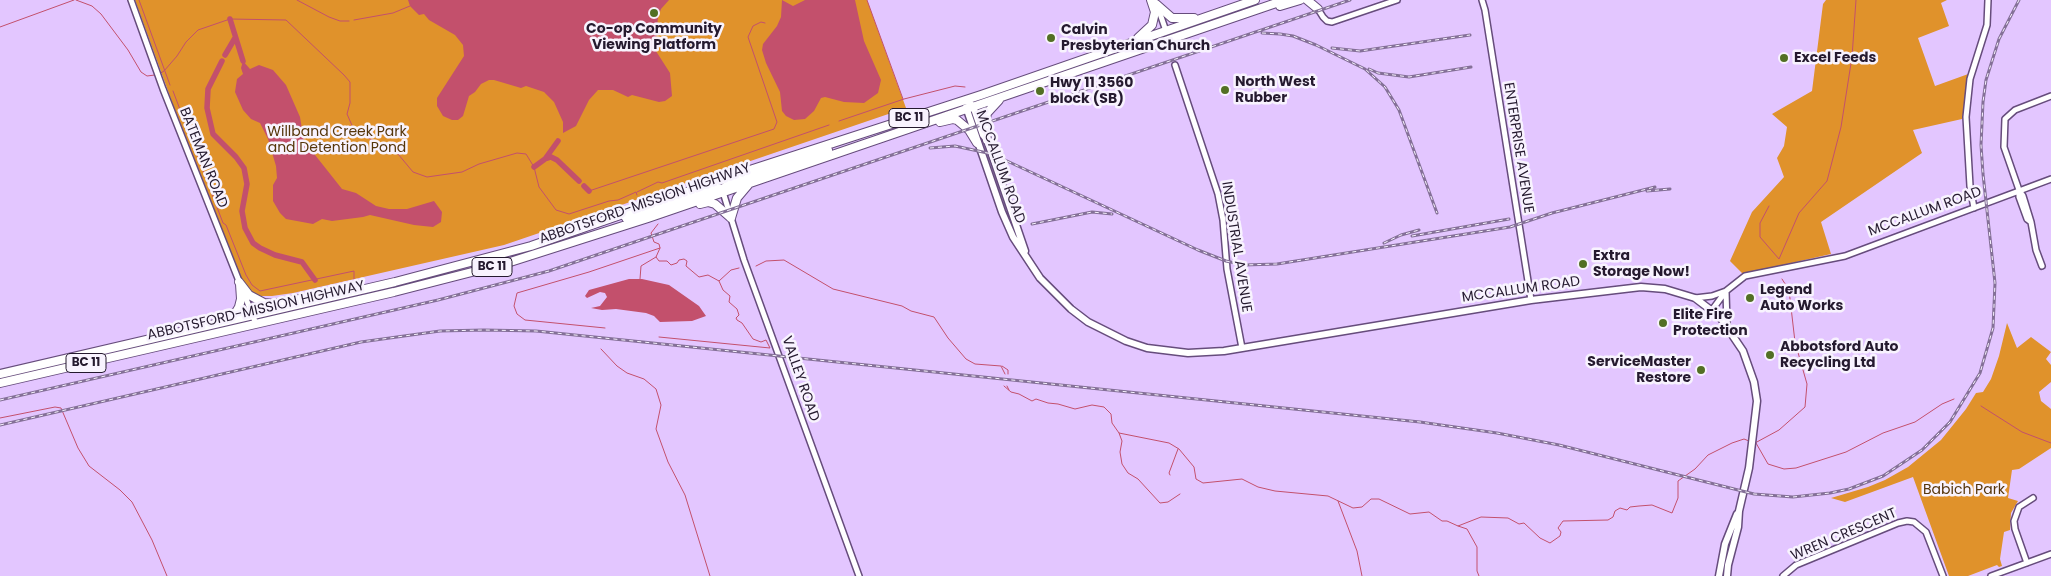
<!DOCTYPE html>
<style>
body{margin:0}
canvas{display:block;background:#e3c6ff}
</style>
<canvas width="2051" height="576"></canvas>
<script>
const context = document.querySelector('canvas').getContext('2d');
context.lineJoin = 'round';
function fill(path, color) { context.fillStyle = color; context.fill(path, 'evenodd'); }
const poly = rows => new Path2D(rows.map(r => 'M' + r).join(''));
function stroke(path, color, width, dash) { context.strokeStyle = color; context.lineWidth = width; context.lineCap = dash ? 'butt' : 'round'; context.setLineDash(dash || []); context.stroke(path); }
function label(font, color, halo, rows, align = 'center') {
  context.font = font + ' Poppins,sans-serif'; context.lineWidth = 5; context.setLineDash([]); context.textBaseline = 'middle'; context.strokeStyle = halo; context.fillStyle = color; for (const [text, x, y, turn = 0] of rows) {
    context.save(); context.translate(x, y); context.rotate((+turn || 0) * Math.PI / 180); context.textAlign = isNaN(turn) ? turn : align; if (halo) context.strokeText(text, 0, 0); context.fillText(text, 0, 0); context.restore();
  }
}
const green = poly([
 [135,0,867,0,906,108,504,245,293,293,272,296,256,296,246,287,242,279,176,113],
 [1826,0,1947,0,1941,3,1949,26,1918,38,1935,86,1971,73,1962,119,1913,130,1922,153,1821,222,1831,254,1743,274,1730,261,1752,212,1784,177,1777,158,1784,146,1787,127,1772,114,1812,91,1823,4],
 [2007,323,2017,348,2031,337,2051,352,2046,359,2051,365,2051,382,2039,392,2041,401,2051,409,2051,448,2019,469,2012,470,2008,498,2018,501,2011,513,2010,530,2004,532,2000,559,2002,566,1999,567,1997,565,1968,576,1949,576,1913,477,1845,502,1831,498,1868,487,1885,480,1908,467,1941,440,1966,409,1976,393,1983,392,1991,379,1999,356]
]);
const water = poly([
 [408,0,669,0,661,9,658,17,656,41,654,48,670,73,672,96,665,101,659,102,632,95,628,97,613,90,598,90,589,100,576,126,563,133,563,122,554,102,544,92,526,86,521,88,494,80,489,80,481,84,475,92,469,96,463,116,458,120,452,120,443,116,437,106,437,98,464,56,463,45,455,35,429,20,424,14,419,15,410,6],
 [782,0,793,6,805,0,855,0,864,41,881,80,878,93,864,103,844,102,825,97,821,98,814,111,805,119,794,120,786,116,782,111,780,92,766,63,762,50,763,44,777,26,781,17],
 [243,61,250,69,259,65,273,70,286,85,300,117,304,141,342,189,356,193,376,206,389,209,407,209,434,201,442,212,441,222,433,227,414,225,370,215,363,217,332,221,322,219,313,224,286,219,280,213,273,201,273,185,277,178,276,166,268,139,260,123,251,119,243,110,235,92,237,79,243,74,241,68],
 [629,279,642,279,669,285,699,306,706,316,692,321,660,322,654,316,646,313,616,309,602,310,591,308,600,306,607,297,605,293,600,292,587,298,585,296,589,290]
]);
const stream = poly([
 [76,0,92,6,101,14,128,50,141,72,147,76,155,75],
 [139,0,170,85],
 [297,0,329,17,340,21,349,21],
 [867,0,903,99],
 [354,20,393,13,410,6],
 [0,27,74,0],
 [159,74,164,71,177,56,186,42,198,30,230,19,286,20,344,75,350,82,350,103,347,114,354,130,398,154,413,172,427,177,462,172,479,164,517,153,526,154,534,167,539,187,556,210,569,214,609,201,618,200,636,192,637,195],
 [173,91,223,223,226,225,246,275,252,285,260,291,354,271,354,279],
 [839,121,904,99,955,86,965,87],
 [589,191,774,129,777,122,748,37,753,26,761,22,765,23],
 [637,192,658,182,662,183,829,125],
 [1769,206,1760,223,1760,237,1779,259,1799,213,1827,181,1841,127,1852,57,1856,0],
 [658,224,651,233,654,242,659,244,660,248,656,257,659,261,667,261,671,265,677,263,679,260,684,259,687,261,686,266,699,277,708,275,719,281,731,270,739,268],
 [756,266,766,261,784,260,833,289,902,306,911,311,934,317,948,338,966,359,975,364,1001,366,1005,374],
 [640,279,641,266,656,257],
 [605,328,525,320,517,314,514,306,517,293,589,272,660,248],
 [659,337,770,348,766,340,761,342,753,339,742,323,737,320,736,318,739,315,737,309,729,302,730,296,723,290,719,281],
 [601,349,617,366,627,373,644,379,656,389,661,405,656,429,668,462,685,495,710,576],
 [1002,366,1008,370,1008,374],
 [1004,386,1011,392,1019,394,1032,401,1036,399,1048,403,1058,404,1075,409,1092,405,1104,407,1111,414,1112,423,1119,433,1169,443,1179,449,1194,467,1196,479,1203,483,1242,479,1258,487,1275,491,1328,496,1353,508,1362,507,1371,499,1379,499,1410,514,1429,512,1442,521,1447,521,1458,526,1481,517,1508,518,1519,524,1524,523,1540,538,1550,543,1560,536,1561,532,1558,528,1563,521,1608,520,1613,517,1615,511,1620,508,1627,510,1630,507,1639,506,1652,505,1672,513,1678,498,1678,481,1695,469,1708,455,1732,443,1744,439,1749,441],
 [1007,386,1009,390],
 [1981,406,2022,432,2051,443],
 [0,418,55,407,61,408,78,448,89,466,120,490,132,502,152,540,167,576],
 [1119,433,1122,441,1120,452,1122,464,1128,473,1138,479,1160,503,1168,502,1180,494],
 [1755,443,1779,430,1805,407,1807,384,1795,342,1789,290,1782,279],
 [1756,443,1768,464,1784,469,1796,468,1846,452,1883,433,1915,422,1942,404,1954,399],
 [1170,475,1169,473,1178,449],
 [1338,501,1357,551,1362,576],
 [1458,526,1467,529,1477,547,1477,571,1479,576]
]);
const canal = poly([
 [230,19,243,61],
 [225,55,235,38],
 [222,61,208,89,207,108,213,134,236,157,244,168,247,184,242,211,245,228,253,243,260,248,275,255,302,262,315,280],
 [545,159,558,141],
 [534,167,545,159,551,157,557,160,579,181],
 [584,186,589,191]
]);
const minor = poly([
 [131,0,163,89,256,324],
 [1482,0,1485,10,1531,300],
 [1157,5,1166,31],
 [1318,9,1323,17,1327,21,1332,22,1397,0],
 [1175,65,1218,194,1223,220,1227,269,1242,348],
 [2019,190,2023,196,2031,222,2027,219,2019,197,2019,190,2004,147,2005,119,2015,110,2051,96],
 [723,192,744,260,859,576],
 [1974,208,1970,186,1966,117,1970,79,1987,25,1988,0],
 [2031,222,2036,250,2042,266],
 [1726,291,1727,325],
 [1695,298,1712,296,1726,291],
 [1712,310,1726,291,1745,276,1845,256,2051,179],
 [2027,563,2015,529,2014,521,2019,507,2033,498],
 [1783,576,1796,565,1898,523,1907,521,1914,522,1926,532,1943,576],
 [1991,576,2051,554]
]);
const major = poly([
 [966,100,973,106,983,135,987,140,1025,251],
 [966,107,1002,212,1013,237,1040,278,1071,309,1088,322,1126,341,1147,348,1188,353,1224,351,1531,300,1641,287,1665,289,1695,298,1720,317,1743,351,1754,382,1757,401,1749,468,1739,511,1738,527,1728,565,1727,576],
 [1719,576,1725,544,1737,514]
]);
const highway = poly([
 [1307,0,1318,9],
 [1156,4,1172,18,1194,18],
 [1280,6,1300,0],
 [1138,38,1152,25,1155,12,1151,0],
 [940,122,953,119,957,120,969,130,977,143],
 [987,140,985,125,987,113,999,100],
 [700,204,708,202,715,204,731,218],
 [626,218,714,189,722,189,738,180,828,150],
 [731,218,737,198,748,185],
 [239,282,249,295,264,303,274,304,305,298],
 [226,318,236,312,239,307,241,299,240,284],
 [0,374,395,282,531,246,753,169,981,95,1255,0],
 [0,383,394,292,507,263,648,218,1285,0]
]);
const rail = poly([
 [1262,33,1280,34,1293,36,1316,45,1365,69,1385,87,1399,110,1437,213],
 [1332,48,1360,51,1470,35],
 [1369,69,1378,73,1409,77,1471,67],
 [930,148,955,146,992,154,1198,250,1226,261,1244,265,1277,264,1510,227,1552,213,1655,187],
 [1647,191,1670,189],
 [1032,224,1092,212,1112,214],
 [1412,236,1509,219],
 [1384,243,1401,235,1419,230],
 [0,400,438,300,549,271,1350,0],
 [0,425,361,342,440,331,484,330,536,331,1420,422,1497,433,1559,445,1754,494,1793,497,1830,493,1849,489,1883,476,1922,450,1950,422,1980,373,1993,328,1995,283,1983,174,1981,145,1983,102,1986,80,1999,39,2019,0]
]);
const markers = [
 [654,13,5,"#526f24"],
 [1051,38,5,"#526f24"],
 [1784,58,5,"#526f24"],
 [1225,90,5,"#526f24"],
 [1040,91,5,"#526f24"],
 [1583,264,5,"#526f24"],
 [1750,298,5,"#526f24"],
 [1663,323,5,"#526f24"],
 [1770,355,5,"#526f24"],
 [1701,370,5,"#526f24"]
];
const shields = [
 [909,118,40],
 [492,267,40],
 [86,363,40]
];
const shieldNames = [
 ["BC 11",909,118],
 ["BC 11",492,267],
 ["BC 11",86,363]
];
const poiNames = [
 ["Co-op Community",654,29,"center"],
 ["Viewing Platform",654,45,"center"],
 ["Calvin",1061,30],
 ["Presbyterian Church",1061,46],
 ["Excel Feeds",1794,58],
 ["North West",1235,82],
 ["Rubber",1235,98],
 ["Hwy 11 3560",1050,83],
 ["block (SB)",1050,99],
 ["Extra",1593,256],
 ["Storage Now!",1593,272],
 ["Legend",1760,290],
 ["Auto Works",1760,306],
 ["Elite Fire",1673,315],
 ["Protection",1673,331],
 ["Abbotsford Auto",1780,347],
 ["Recycling Ltd",1780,363],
 ["ServiceMaster",1691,362,"right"],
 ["Restore",1691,378,"right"]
];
const parkNames = [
 ["Willband Creek Park",337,132],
 ["and Detention Pond",337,148],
 ["Babich Park",1964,490]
];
const streetNames = [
 ["ENTERPRISE AVENUE",1518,148,81],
 ["BATEMAN ROAD",203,158,68],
 ["MCCALLUM ROAD",1000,167,70],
 ["ABBOTSFORD-MISSION HIGHWAY",645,204,-19],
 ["MCCALLUM ROAD",1925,212,-20],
 ["INDUSTRIAL AVENUE",1236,247,81],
 ["MCCALLUM ROAD",1521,290,-8],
 ["ABBOTSFORD-MISSION HIGHWAY",256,311,-13],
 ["VALLEY ROAD",800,379,71],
 ["WREN CRESCENT",1844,535,-23]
];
fill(green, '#e0922b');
fill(water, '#c3506c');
stroke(stream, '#c3506c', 1);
stroke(canal, '#c3506c', 5.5);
stroke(minor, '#664c7c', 8);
stroke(major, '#664c7c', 9);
stroke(highway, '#664c7c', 10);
stroke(minor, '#fff', 5);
stroke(major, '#fff', 6);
stroke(highway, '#fff', 8);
stroke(rail, '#847097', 3);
stroke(rail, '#f8f3fe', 1, [4]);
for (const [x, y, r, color] of markers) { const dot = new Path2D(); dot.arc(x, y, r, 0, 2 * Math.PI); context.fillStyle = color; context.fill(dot); stroke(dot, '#f8f3fe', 2); }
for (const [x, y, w] of shields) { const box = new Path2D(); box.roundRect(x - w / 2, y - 9.5, w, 19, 4); context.fillStyle = '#f8f3fe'; context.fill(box); stroke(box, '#251a2f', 1); }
label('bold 12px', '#251a2f', null, shieldNames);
label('bold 14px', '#251a2f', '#f8f3fe', poiNames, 'left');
label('14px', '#56360b', '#f8f3fe', parkNames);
label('14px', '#251a2f', '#f8f3fe', streetNames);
</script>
